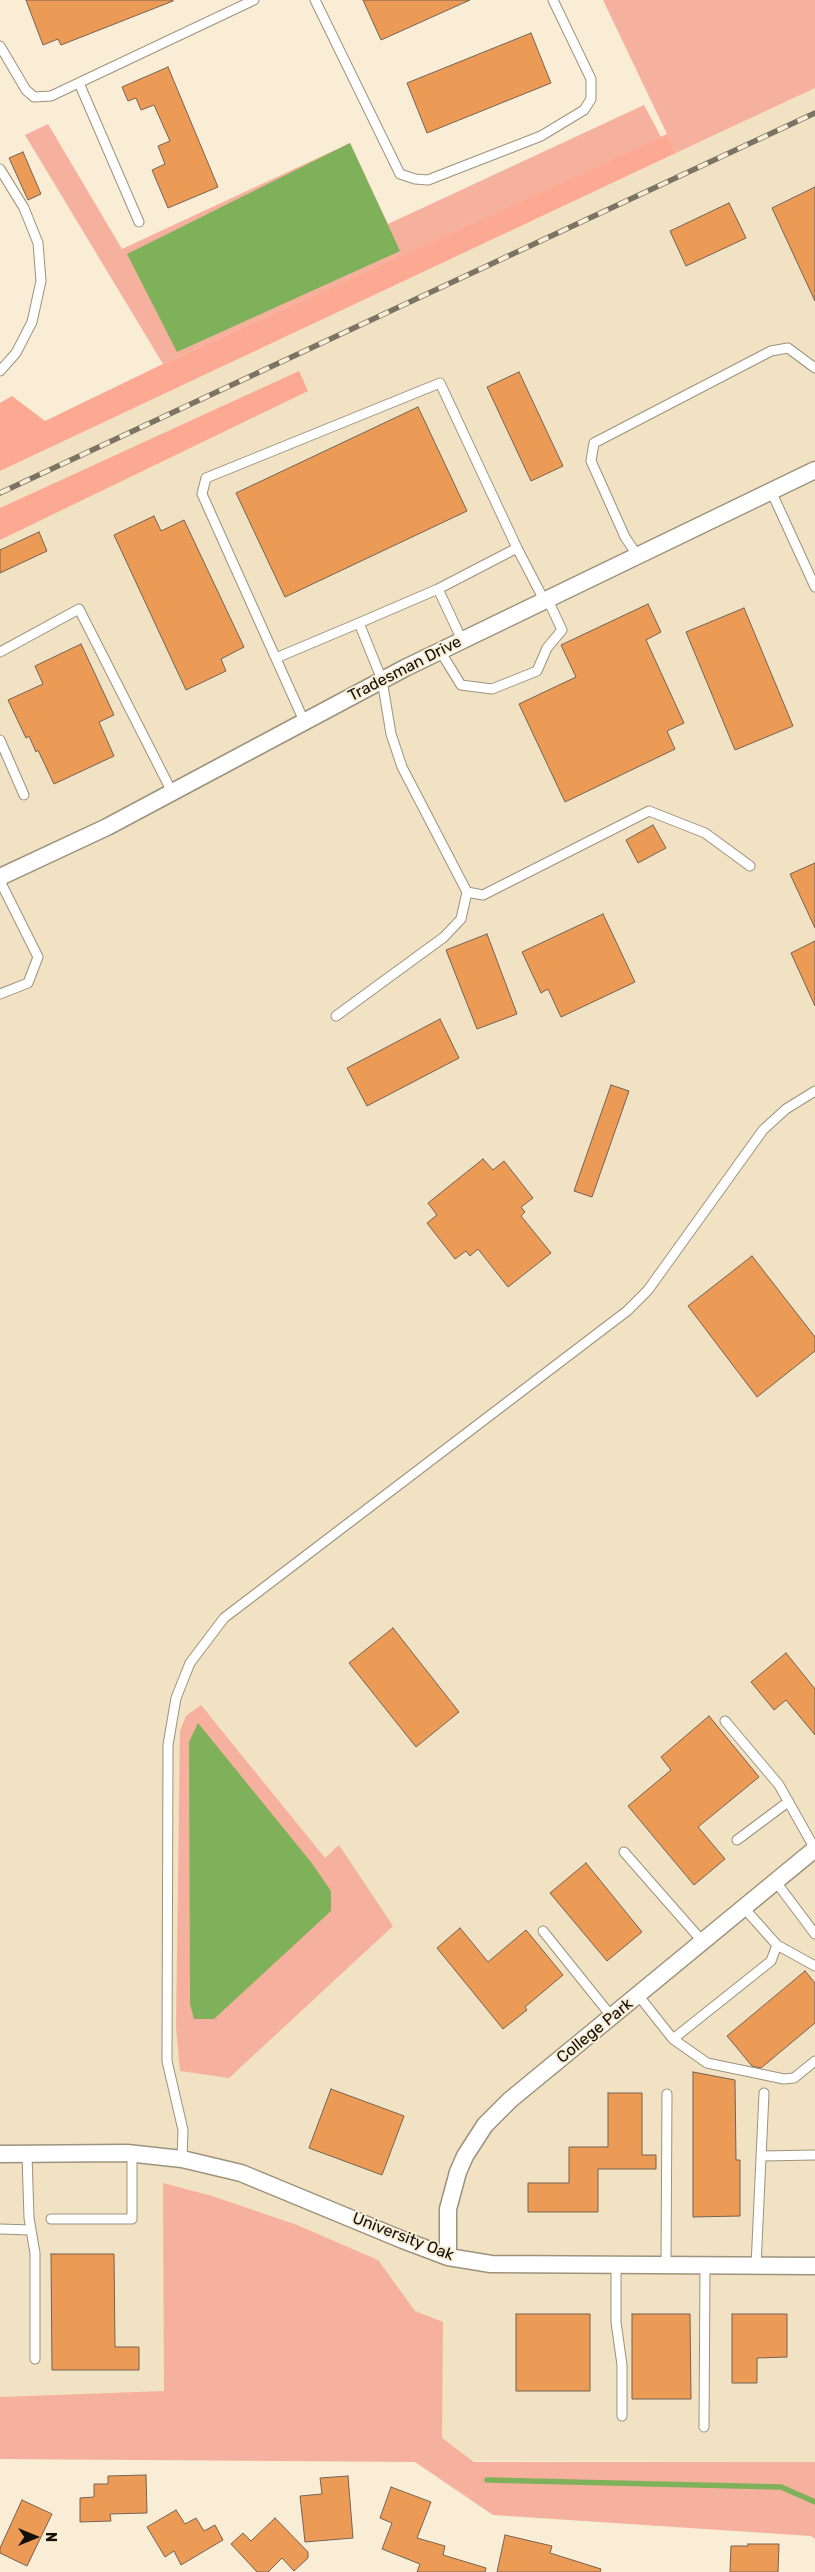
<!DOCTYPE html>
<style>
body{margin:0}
#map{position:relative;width:815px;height:2572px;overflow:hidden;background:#f9edd5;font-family:Rubik,sans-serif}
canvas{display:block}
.north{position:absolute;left:10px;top:2512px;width:50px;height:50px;-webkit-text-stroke:4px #f9edd5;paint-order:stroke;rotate:90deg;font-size:14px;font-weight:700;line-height:20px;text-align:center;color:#141008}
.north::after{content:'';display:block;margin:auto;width:18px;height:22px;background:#141008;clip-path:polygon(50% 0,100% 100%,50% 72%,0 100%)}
</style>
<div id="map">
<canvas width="815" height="2572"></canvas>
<div class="north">N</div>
</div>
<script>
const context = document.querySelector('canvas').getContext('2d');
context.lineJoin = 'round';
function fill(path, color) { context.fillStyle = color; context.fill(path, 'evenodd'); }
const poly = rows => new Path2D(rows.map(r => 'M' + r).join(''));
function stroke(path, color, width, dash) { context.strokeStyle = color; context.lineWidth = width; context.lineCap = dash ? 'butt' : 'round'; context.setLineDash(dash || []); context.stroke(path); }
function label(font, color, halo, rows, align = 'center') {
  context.font = font + ' Rubik,sans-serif'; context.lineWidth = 4; context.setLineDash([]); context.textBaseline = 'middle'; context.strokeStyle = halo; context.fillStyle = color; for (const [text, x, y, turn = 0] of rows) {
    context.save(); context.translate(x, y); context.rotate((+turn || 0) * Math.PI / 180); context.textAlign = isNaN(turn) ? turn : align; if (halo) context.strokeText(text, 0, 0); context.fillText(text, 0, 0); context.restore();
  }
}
const built = poly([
 [815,88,815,2462,0,2459,0,471]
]);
const green = poly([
 [603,0,815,0,815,88,676,153],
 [644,105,661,137,163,364,25,135,48,124,122,249,350,143,388,224],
 [201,1705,325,1858,339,1845,393,1926,229,2078,180,2071,176,2027,180,1731,186,1716],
 [163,2183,212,2196,297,2225,378,2260,415,2311,443,2322,442,2438,474,2462,815,2462,815,2539,811,2536,493,2515,415,2462,0,2459,0,2397,164,2391]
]);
const forest = poly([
 [667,134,676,153,0,471,0,403,12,396,45,421,163,364],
 [299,371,308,391,0,540,0,508]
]);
const water = poly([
 [350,143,400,251,177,352,127,254],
 [198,1723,311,1862,331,1891,331,1911,214,2019,194,2019,190,2004,189,1742]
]);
const stream = poly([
 [487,2480,781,2487,815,2502]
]);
const building = poly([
 [26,0,173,0,173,1,61,45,58,39,43,45,26,0],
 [363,0,470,0,381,40,363,0],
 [531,33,551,83,427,133,407,83,531,33],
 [168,67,218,187,168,208,152,170,165,164,158,146,170,141,154,105,141,110,136,98,128,101,122,87,168,67],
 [23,152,41,194,28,200,9,158,23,152],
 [815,187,815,301,772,208,815,187],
 [729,203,746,238,686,266,670,231,729,203],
 [519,372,563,466,531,481,487,387,519,372],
 [418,407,467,511,285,597,236,493,418,407],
 [154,516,161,531,184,520,244,647,221,659,226,671,186,690,114,535,154,516],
 [39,532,47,551,0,573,0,550,39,532],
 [648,604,661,632,646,640,684,723,667,731,675,749,565,802,519,704,576,677,561,645,648,604],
 [744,608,793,726,735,750,686,632,744,608],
 [81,644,114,715,99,722,114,756,54,784,38,750,36,752,29,736,26,738,8,700,43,684,35,666,81,644],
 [653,825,666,848,638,863,626,840,653,825],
 [815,863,815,928,790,874,815,863],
 [603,914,635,982,561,1017,548,989,541,993,522,952,603,914],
 [487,934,517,1014,477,1029,446,950,487,934],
 [815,941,815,1006,791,953,815,941],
 [440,1019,459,1058,367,1106,347,1068,440,1019],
 [611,1085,629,1091,592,1197,574,1191,611,1085],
 [483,1159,493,1170,504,1161,533,1198,521,1207,525,1212,521,1216,551,1253,508,1287,478,1249,470,1256,466,1251,455,1259,427,1223,437,1215,428,1203,483,1159],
 [752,1256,815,1337,815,1351,757,1397,688,1306,752,1256],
 [393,1628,459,1712,416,1747,349,1663,393,1628],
 [786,1653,815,1689,815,1735,786,1700,774,1710,751,1682,786,1653],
 [709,1716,759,1777,698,1827,725,1859,694,1885,628,1806,671,1770,661,1757,709,1716],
 [586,1863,642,1932,607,1961,550,1893,586,1863],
 [460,1928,488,1962,526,1930,563,1975,525,2007,527,2010,503,2029,437,1948,460,1928],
 [805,1971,815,1983,815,2023,761,2068,752,2066,727,2036,805,1971],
 [693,2072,735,2080,736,2160,740,2160,740,2216,693,2217,693,2072],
 [331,2089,404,2116,382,2175,309,2148,331,2089],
 [608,2093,642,2093,642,2155,656,2155,656,2169,598,2169,598,2212,528,2212,528,2183,569,2183,569,2147,608,2147,608,2093],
 [51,2254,114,2254,115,2347,139,2347,139,2370,52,2370,51,2254],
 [516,2314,590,2314,590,2391,516,2391,516,2314],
 [632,2314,690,2314,691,2399,632,2399,632,2314],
 [732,2314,787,2314,787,2357,757,2358,757,2383,732,2383,732,2314],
 [146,2475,147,2513,110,2514,111,2521,80,2522,80,2498,94,2497,94,2484,108,2484,108,2476,146,2475],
 [348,2476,353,2538,305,2542,300,2496,322,2494,320,2478,348,2476],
 [391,2487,431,2502,417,2538,445,2546,443,2555,486,2568,485,2572,417,2572,420,2564,382,2549,392,2523,380,2518,391,2487],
 [22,2500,52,2514,27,2566,0,2553,0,2548,22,2500],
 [176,2510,185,2524,196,2518,204,2531,215,2525,223,2540,181,2565,174,2551,165,2557,147,2527,176,2510],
 [275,2518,308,2552,308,2558,294,2571,282,2558,268,2572,257,2572,231,2544,243,2533,251,2541,275,2518],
 [505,2535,552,2546,550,2553,601,2569,600,2572,497,2572,505,2535],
 [748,2544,779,2544,778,2572,730,2572,731,2546,748,2546,748,2544]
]);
const service = poly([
 [315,0,400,174,415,179,428,180,541,136,584,110,591,99,591,79,553,0],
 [0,46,26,90,34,97,51,96,254,0],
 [79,83,139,222],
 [0,169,24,208,38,243,41,281,32,322,16,353,0,371],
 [771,491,815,587],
 [637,555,625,537,591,461,594,443,771,351,788,348,815,368],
 [438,589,517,548],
 [462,640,438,589,359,623,382,680,391,734,402,767,467,892,483,895,649,811,705,833,750,866],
 [440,651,461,685,492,689,537,671,547,648,562,630,547,598],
 [0,652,79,609,172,792],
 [276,658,359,623],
 [304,721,202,494,206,478,440,383,517,548,544,600],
 [0,740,24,795],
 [0,881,38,957,28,983,0,994],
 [336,1016,444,937,461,919,467,892],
 [725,1721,779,1785,815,1849],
 [737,1840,788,1802],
 [624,1852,703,1942],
 [776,1882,815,1934],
 [744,1908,777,1945,815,1966],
 [543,1931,612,2017],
 [638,1995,673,2039,707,2063,784,2079,794,2078,815,2061],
 [673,2039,771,1961,777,1945],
 [27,2154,29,2218,35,2253,35,2359],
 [762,2156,815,2155],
 [182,2159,183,2130,167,2061,168,1745,176,1698,190,1663,224,1618,627,1311,648,1290,763,1130,786,1109,815,1091],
 [51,2219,132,2219,132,2154],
 [0,2229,31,2230],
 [616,2265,616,2322,622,2365,622,2416],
 [666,2265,667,2094],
 [756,2266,764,2093],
 [704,2427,705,2265]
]);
const minor = poly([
 [0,877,107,827,405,668,815,470],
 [0,2154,127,2153,182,2159,241,2173,403,2240,448,2257,491,2264,815,2266],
 [448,2257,448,2209,458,2172,465,2156,485,2125,510,2100,815,1849]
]);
const rail = poly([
 [0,493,815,113]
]);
const streetNames = [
 ["Tradesman Drive",405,669,-27],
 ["College Park",595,2031,-39],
 ["University Oak",403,2237,21]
];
fill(built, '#f0e2c3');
fill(green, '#f6b19e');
fill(forest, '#fba993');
fill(water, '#7eb15a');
stroke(stream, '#7eb15a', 5.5);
fill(building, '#ec9b56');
stroke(building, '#766253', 1);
stroke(service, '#9d927c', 11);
stroke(minor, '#9d927c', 19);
stroke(service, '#fff', 9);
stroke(minor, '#fff', 16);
stroke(rail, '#7b7364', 5.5);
stroke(rail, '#f9edd5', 4, [11]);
label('16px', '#141008', '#f9edd5', streetNames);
</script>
